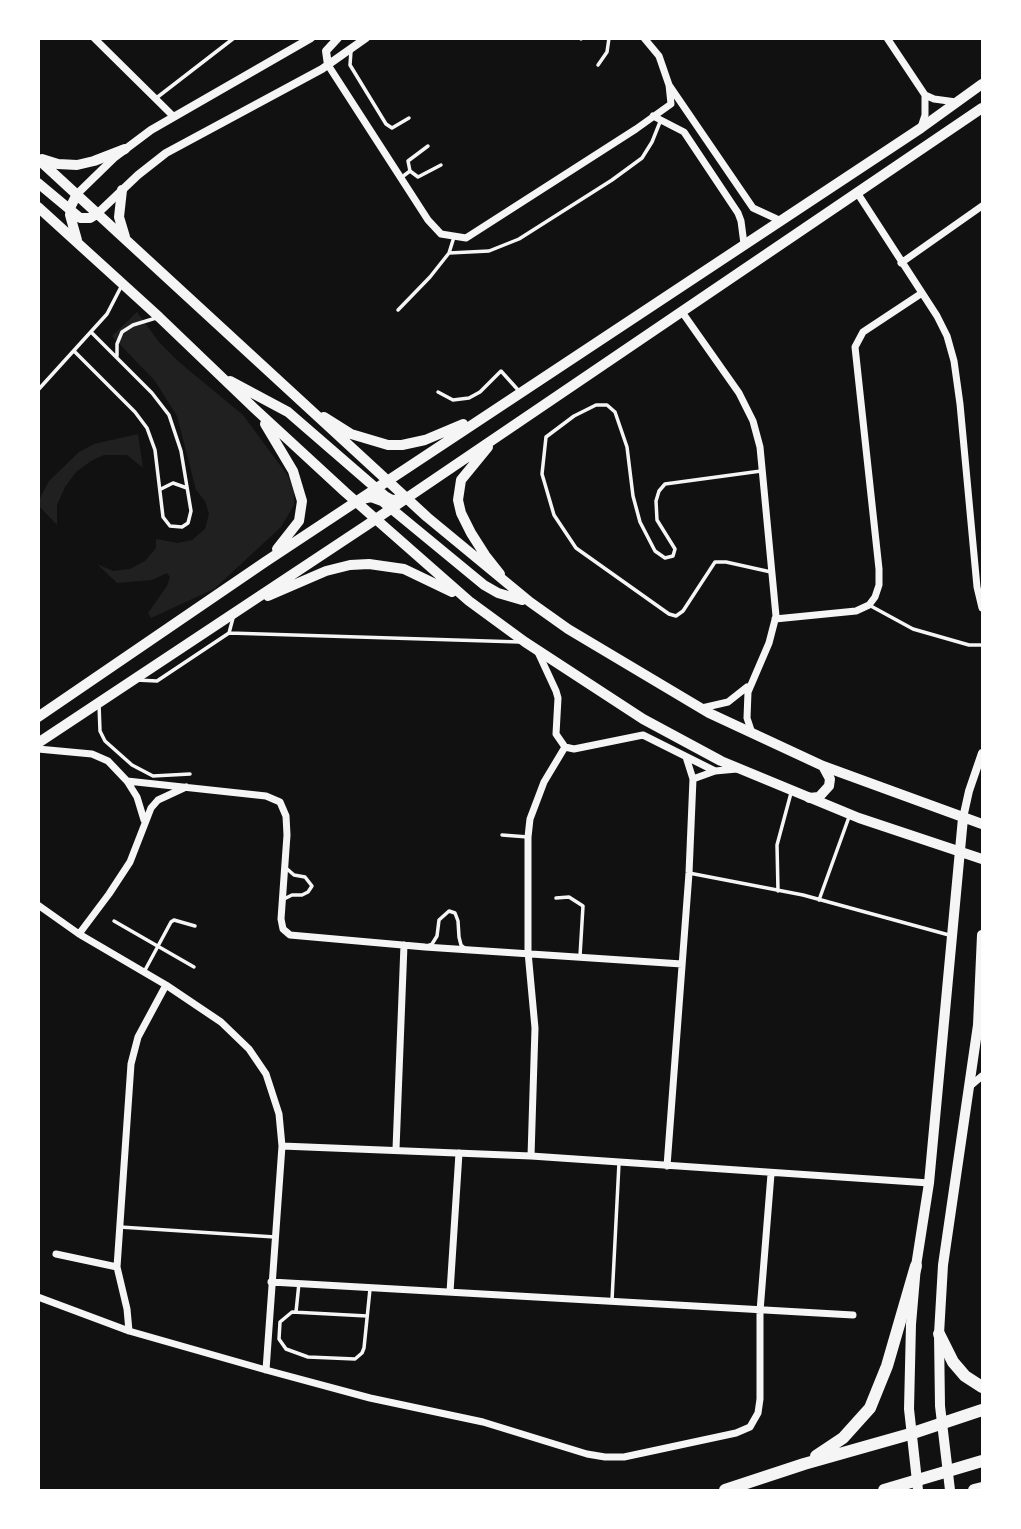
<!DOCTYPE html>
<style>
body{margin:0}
#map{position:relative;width:1021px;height:1529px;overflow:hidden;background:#111;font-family:"Fira Sans",sans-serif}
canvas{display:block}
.frame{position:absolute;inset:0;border:40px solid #fff;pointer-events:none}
</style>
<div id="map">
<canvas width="1021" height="1529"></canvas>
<div class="frame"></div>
</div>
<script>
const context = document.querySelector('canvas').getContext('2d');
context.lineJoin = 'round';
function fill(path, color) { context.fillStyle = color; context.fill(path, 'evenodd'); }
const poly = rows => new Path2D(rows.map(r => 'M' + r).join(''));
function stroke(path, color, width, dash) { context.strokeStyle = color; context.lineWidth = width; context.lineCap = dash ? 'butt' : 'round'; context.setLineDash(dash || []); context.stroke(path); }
const green = poly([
 [137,312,159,342,179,362,243,415,288,476,294,492,294,505,281,527,214,589,151,618,148,613,167,586,170,577,167,573,152,580,117,583,97,564,113,571,130,569,145,561,156,548,156,539,178,543,192,540,205,529,209,514,205,501,196,490,177,416,155,381,112,336],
 [138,434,143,468,127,455,104,455,91,461,76,472,65,487,57,505,57,525,39,506,39,500,49,481,79,452,94,444]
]);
const service = poly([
 [581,39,581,38],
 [351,51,350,65,386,124,392,128,409,118],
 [598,65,607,52,609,38],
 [155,99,234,38],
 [410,171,408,161,428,146],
 [402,177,410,171,418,177,441,165],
 [449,253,489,251,519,239,612,180,642,158,652,142,660,122],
 [398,310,430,277,449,253,454,237],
 [74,351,135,412,147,428,155,450,163,517,170,526,182,527,188,523,191,511,181,451,169,415,152,393,92,333],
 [117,356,117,344,122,332,133,325,156,318],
 [38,390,107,314,122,285],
 [438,392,453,400,469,398,480,392,501,371,519,391],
 [761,471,665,484,659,491,656,501,657,520,675,549,673,556,665,558,655,551,640,522,633,496,627,447,615,412,607,405,596,405,574,416,546,437,542,474,554,515,576,548,669,614,676,616,683,611,715,562,726,562,771,572],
 [161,489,173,483,187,488],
 [869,605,913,629,969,645,982,645],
 [229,633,233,618],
 [136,680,157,681,229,633,520,642],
 [99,704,100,731,105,741,132,765,153,776,190,774],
 [502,835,528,837],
 [689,873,803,895,949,935],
 [778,891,777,845,791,793],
 [556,898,569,897,583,906,580,956],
 [284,899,292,895,302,895,308,892,312,886,305,877,294,875,286,868],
 [819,900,849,817],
 [114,921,194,967],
 [427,946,432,944,437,936,439,920,449,911,455,913,458,921,459,937,461,945,466,949],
 [144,972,171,922,174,920,195,926],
 [120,1227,275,1237],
 [612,1300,619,1163],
 [296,1312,299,1283],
 [367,1316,292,1312,280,1322,279,1339,286,1349,308,1357,355,1359,362,1353,364,1348,370,1289]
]);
const minor = poly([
 [94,38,173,116],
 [887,38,925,95],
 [328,65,428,220,441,234,466,238,636,129,671,104,669,85,659,56,644,38],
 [669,85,753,208,779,220],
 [653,116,684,132,738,213,741,221,744,244],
 [921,127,925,115,925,95,934,99,956,102],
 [858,194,937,316,947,336,954,361,960,404,977,587,982,608],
 [901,263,982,206],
 [682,312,739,393,753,421,760,447,776,616,769,643,748,692,747,718,752,733],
 [775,619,856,611,869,605,875,597,879,585,879,569,855,347,863,332,922,293],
 [537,650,556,691,558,698,556,734,565,747,574,749,643,735,715,771],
 [702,708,728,702,747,687],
 [38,749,92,754,108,761,127,781,137,797,144,820],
 [693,779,715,771,737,769],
 [127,781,266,796,280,802,286,816,287,835,281,919,283,929,290,935,425,947,682,964],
 [38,905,79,934,166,985,221,1022,249,1049,266,1074,279,1114,282,1146,266,1370],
 [79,934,109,894,130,862,151,808,158,800,186,787],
 [969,1087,982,1076],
 [282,1146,531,1156,929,1183],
 [396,1149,404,945],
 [531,1156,535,1028,528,952,528,837,530,819,544,782,565,747],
 [667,1166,689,873,693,779,686,757],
 [56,1254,117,1267],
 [271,1282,853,1315],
 [450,1292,459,1153],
 [38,1297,129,1331,266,1370,370,1398,483,1422,587,1454,605,1457,624,1457,736,1433,750,1427,758,1413,760,1399,760,1311,771,1174],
 [129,1331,127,1309,117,1267,131,1064,138,1037,166,985]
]);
const tertiary = poly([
 [328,65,326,51,338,38],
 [77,194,115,157,151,130,311,38],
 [98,213,138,175,166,153,322,69,366,38],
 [963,818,969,791,982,753]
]);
const secondary = poly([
 [38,159,427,517,530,602,568,629,709,713,823,766,982,824],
 [42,159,58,164,77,165,94,161,125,149],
 [38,183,80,218,90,218,98,213],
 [122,190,119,217,125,237],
 [38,207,159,317,255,409,345,492,469,601,525,642,643,719,721,761,859,818,982,859],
 [77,240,70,215,71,206,77,194],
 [230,381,288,412,385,496,392,500,402,499],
 [324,417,351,434,388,445,402,445,425,440,463,424],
 [265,424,293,471,302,501,299,521,277,549],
 [488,447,461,480,458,500,461,513,471,533,485,555,500,574],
 [362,499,371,497,382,501,484,585,498,593,522,600],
 [268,596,326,571,350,565,369,564,404,569,452,592],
 [38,717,265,562,921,128,982,84],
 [38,743,367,525,982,108],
 [809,798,819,797,829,786,830,779,823,766],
 [918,1490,909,1409,911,1324,916,1266,929,1183,963,818],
 [950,1490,940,1406,939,1334,943,1265,978,1025,982,935]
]);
const motorway = poly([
 [939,1334,953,1362,965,1376,982,1387],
 [816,1456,843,1438,870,1408,887,1366,916,1266],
 [725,1490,804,1464,910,1434,982,1410],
 [884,1490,982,1461],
 [974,1490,982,1488]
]);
fill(green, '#202020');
stroke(service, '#f5f5f5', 3.5);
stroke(minor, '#f5f5f5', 7);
stroke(tertiary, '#f5f5f5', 8);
stroke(secondary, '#f5f5f5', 10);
stroke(motorway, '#f5f5f5', 12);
</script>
